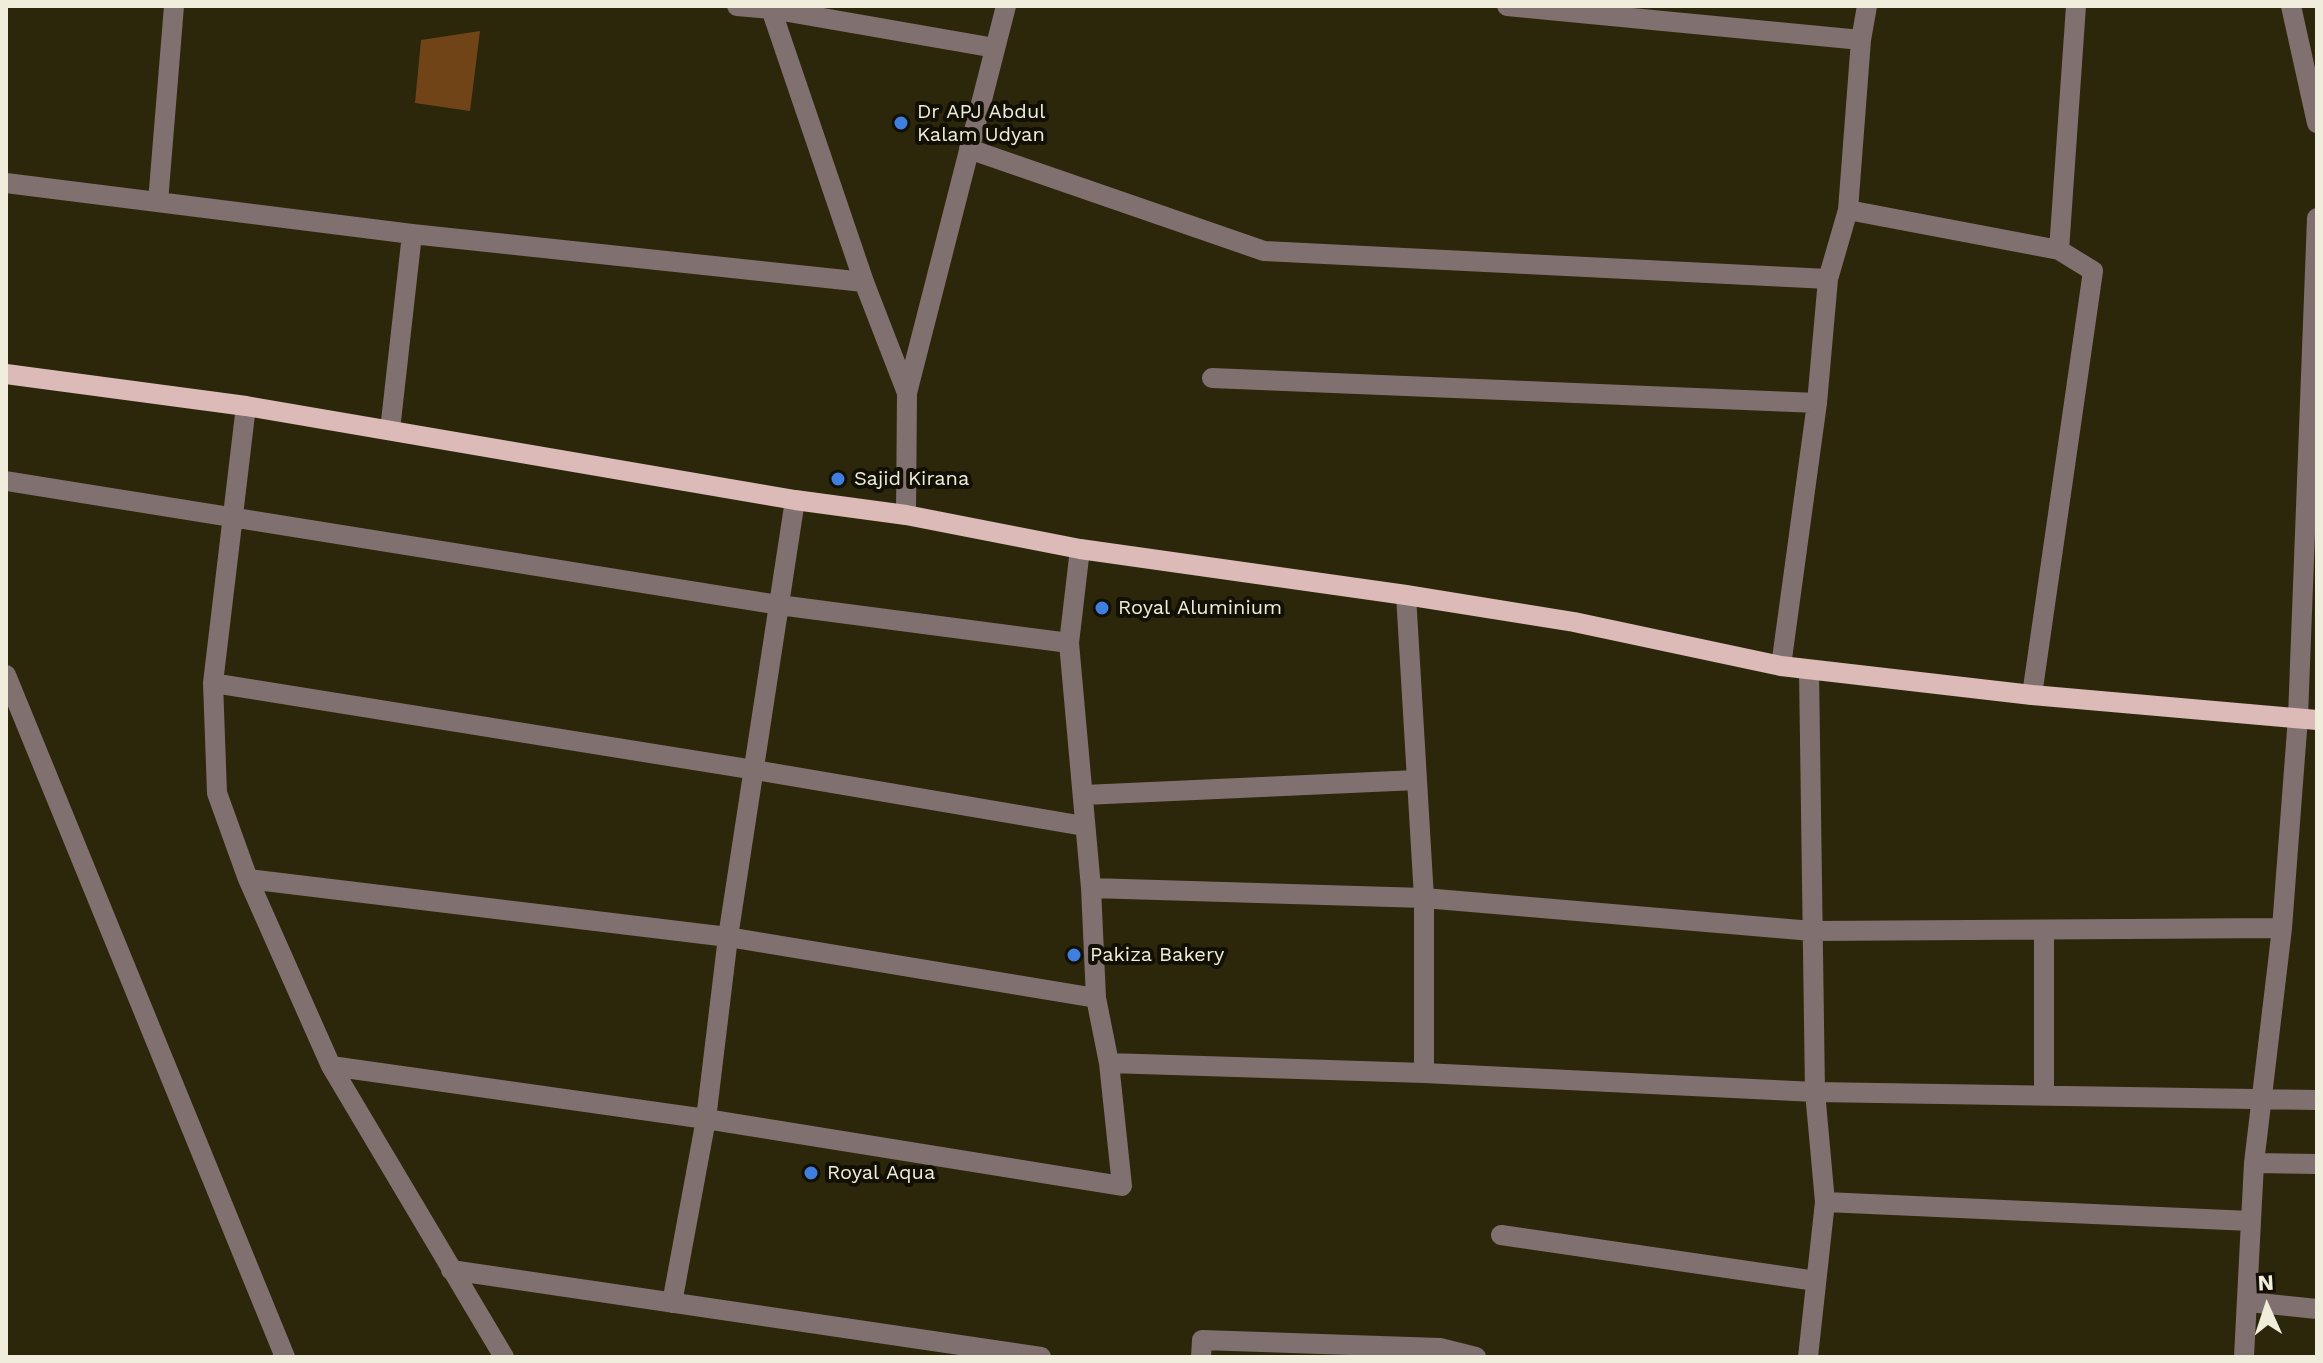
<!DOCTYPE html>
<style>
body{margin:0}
#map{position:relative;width:2323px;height:1363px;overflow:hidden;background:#2c260a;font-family:"Work Sans",sans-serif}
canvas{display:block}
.frame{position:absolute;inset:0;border:8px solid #f0eddc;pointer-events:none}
.north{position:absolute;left:2227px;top:1267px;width:80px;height:80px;-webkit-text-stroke:6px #120f05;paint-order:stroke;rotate:357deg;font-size:22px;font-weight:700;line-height:32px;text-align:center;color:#f0eddc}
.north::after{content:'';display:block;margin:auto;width:28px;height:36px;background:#f0eddc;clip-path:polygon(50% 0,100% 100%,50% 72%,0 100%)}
</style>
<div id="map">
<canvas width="2323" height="1363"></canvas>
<div class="frame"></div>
<div class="north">N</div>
</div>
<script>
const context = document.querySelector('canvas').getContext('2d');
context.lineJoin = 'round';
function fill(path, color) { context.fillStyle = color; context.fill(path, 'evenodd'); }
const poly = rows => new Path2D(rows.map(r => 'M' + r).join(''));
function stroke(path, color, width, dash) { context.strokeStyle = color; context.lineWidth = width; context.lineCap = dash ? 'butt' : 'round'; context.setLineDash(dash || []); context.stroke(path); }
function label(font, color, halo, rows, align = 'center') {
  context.font = font + ' "Work Sans",sans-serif'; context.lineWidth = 8; context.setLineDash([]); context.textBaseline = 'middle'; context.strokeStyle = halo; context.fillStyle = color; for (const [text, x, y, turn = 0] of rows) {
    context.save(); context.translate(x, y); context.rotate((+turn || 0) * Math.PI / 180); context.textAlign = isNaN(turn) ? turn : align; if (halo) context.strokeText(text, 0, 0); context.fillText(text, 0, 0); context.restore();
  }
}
const building = poly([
 [480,31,470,111,415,103,421,40]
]);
const minor = poly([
 [737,6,771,9,995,48],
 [770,6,864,282,907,393],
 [1507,6,1861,40],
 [2291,6,2317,123],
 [969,149,1264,251,1828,279],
 [6,183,412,234,864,282],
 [158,202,174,6],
 [1848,210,2059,250,2093,271,2032,695],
 [2059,250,2076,6],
 [1212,378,1817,403],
 [246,406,213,683,217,793,248,879,331,1066,504,1357],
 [390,430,412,234],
 [6,481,779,605,1069,643],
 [906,515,907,393,1006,6],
 [1406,595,1424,898,1424,1073],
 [1781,666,1817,403,1828,279,1848,210,1861,40,1867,6],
 [6,675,285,1357],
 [213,683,755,770,1084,826],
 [1084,795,1417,780],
 [248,879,728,937,1096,998],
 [1091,888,1424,898,1812,931,2282,928],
 [2044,930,2044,1095],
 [1109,1063,1424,1073,1815,1092,2317,1100],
 [331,1066,706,1119,1122,1186,1109,1063,1096,998,1091,888,1069,643,1080,549],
 [2254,1163,2317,1164],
 [1825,1202,2250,1221],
 [1501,1235,1816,1281],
 [451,1270,1041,1357],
 [2249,1302,2317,1309],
 [672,1303,706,1119,728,937,795,500],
 [1201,1357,1202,1340,1440,1348,1476,1357],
 [1808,1357,1825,1202,1815,1092,1809,670],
 [2244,1357,2254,1163,2282,928,2298,717,2317,218]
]);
const major = poly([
 [6,374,246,406,795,500,906,515,1080,549,1406,595,1574,622,1781,666,2032,695,2317,720]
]);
const markers = [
 [901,123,8,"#3f7fe0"],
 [838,479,8,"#3f7fe0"],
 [1102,608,8,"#3f7fe0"],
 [1074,955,8,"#3f7fe0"],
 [811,1173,8,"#3f7fe0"]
];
const poiNames = [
 ["Dr APJ Abdul",917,112],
 ["Kalam Udyan",917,135],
 ["Sajid Kirana",854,479],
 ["Royal Aluminium",1118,608],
 ["Pakiza Bakery",1090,955],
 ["Royal Aqua",827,1173]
];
fill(building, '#714418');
stroke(minor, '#80706f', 20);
stroke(major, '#dbbab8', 20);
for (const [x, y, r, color] of markers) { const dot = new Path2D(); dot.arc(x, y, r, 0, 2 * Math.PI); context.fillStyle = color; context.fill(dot); stroke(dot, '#120f05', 3); }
label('20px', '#f0eddc', '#120f05', poiNames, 'left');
</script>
